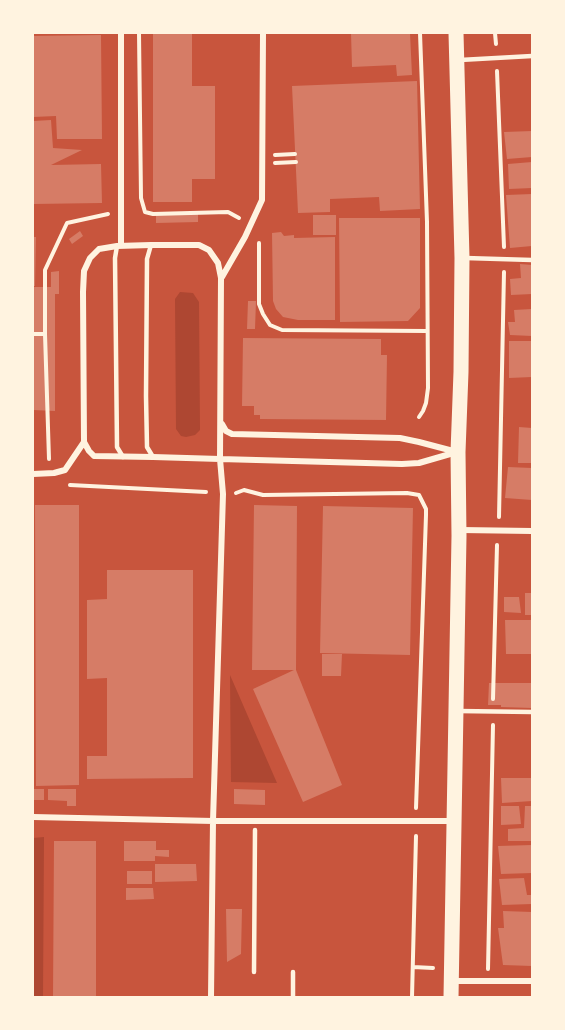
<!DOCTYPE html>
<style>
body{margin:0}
#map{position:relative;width:565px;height:1030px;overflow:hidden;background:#c8553d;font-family:"Exo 2",sans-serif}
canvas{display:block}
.frame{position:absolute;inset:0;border:34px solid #fff3e0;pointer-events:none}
</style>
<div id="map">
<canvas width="565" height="1030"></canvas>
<div class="frame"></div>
</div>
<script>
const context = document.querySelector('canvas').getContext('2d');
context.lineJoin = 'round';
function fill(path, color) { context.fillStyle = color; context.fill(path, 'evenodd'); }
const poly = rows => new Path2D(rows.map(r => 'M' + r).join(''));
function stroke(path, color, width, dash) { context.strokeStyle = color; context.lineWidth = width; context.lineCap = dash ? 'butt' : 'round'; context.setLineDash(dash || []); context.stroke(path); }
const green = poly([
 [180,292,193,293,199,302,200,430,195,435,186,437,181,436,176,429,175,299],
 [230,675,277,783,231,782],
 [44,837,43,997,33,997,33,838]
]);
const building = poly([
 [153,33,192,33,192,86,215,86,215,179,192,179,192,202,153,202],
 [351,33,410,33,412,75,397,76,396,65,352,67],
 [101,35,102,139,57,139,56,116,33,117,33,36],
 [417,81,420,209,380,211,379,197,330,199,330,212,298,213,292,86],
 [51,120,53,148,82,150,51,165,101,164,102,203,33,204,33,121],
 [532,131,532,157,507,159,504,132],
 [532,162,532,188,509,189,508,164],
 [532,194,532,246,510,248,506,195],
 [156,214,198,214,198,222,156,223],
 [313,215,336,215,336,235,313,235],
 [339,218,420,218,420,308,408,321,340,322],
 [80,231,83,236,72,244,69,239],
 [281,232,284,236,294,235,294,238,335,237,335,320,298,320,283,317,276,309,273,301,272,233],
 [33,237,36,237,35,286,33,286],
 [520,264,532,265,532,294,511,295,510,279,521,278],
 [59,271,59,294,55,294,55,411,33,410,33,287,51,287,51,272],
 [248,301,256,301,255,329,247,329],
 [532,309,532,336,510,335,508,322,515,322,514,310],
 [243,338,381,339,381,355,387,355,386,420,260,419,260,415,254,415,254,406,242,406],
 [509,341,532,341,532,377,509,378],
 [519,427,532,428,532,463,518,463],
 [508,467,532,468,532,500,505,498],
 [35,505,79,505,79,785,36,786],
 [254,505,297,506,296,670,342,785,303,802,253,689,294,670,252,670],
 [323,506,413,508,410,655,320,653],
 [107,570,193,570,193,778,87,779,87,756,107,756,107,678,87,679,87,600,107,599],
 [525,593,532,593,532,615,525,615],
 [504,597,519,597,521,613,504,612],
 [505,620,532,620,532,654,506,654],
 [322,654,342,654,341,676,322,676],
 [489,683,532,683,532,708,501,707,501,705,488,705],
 [501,778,532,778,532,801,502,803],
 [33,789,44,789,44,800,33,800],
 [48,789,76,789,76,806,67,806,67,801,48,800],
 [234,789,265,790,265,805,234,804],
 [501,806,519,806,521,824,501,825],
 [525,806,532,806,532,841,508,841,508,829,524,828],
 [54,841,96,841,96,997,53,997],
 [124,841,156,841,156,850,169,850,169,857,155,856,155,861,124,861],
 [532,845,532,873,501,874,498,846],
 [155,864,196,864,197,881,155,882],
 [127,871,152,871,152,884,127,884],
 [524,878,527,895,532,895,532,904,502,905,499,879],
 [126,888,153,888,154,899,126,900],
 [226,909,242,909,241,954,227,962],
 [503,911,532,912,532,966,503,965,498,928,504,928]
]);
const path = poly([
 [139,33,141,198,145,212,153,214,228,212,239,218],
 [495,33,496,44],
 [497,71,504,247],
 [275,155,295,154],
 [275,163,296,162],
 [259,243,259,304,263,314,270,325,282,330,427,331],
 [33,334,44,334],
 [419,417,423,411,426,403,428,388,427,222,420,33],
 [49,459,45,334,45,270,67,223,108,214],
 [70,485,206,492],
 [236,493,244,490,263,495,407,493,419,495,426,509,426,515,416,808],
 [499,517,504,272],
 [493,699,497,545],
 [413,967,433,968],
 [488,969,493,725],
 [412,997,416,836]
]);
const service = poly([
 [460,60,532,56],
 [151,245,147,259,146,396,147,447,153,457],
 [117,246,115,258,117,447,123,457],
 [465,258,532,260],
 [458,711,532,712],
 [254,972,255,830],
 [293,997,293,972]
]);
const minor = poly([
 [121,33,121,246],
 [222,277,245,237,262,200,263,33],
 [222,424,226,431,232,434,400,438,419,442,457,452],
 [33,474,54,473,65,470,84,442],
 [461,530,532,531],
 [33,817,213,821,453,821],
 [452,981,532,981],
 [211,997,213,821,223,494,220,459,221,278,218,263,209,250,199,245,151,245,117,246,99,249,90,258,84,271,83,292,84,442,89,451,94,456,153,457,220,459,402,464,419,463,457,452]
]);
const primary = poly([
 [451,997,459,536,458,452,461,372,462,258,456,33]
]);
fill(green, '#ae4732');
fill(building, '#d67c66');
stroke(path, '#fff3e0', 4);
stroke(service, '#fff3e0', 4.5);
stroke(minor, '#fff3e0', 6);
stroke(primary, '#fff3e0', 15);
</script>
